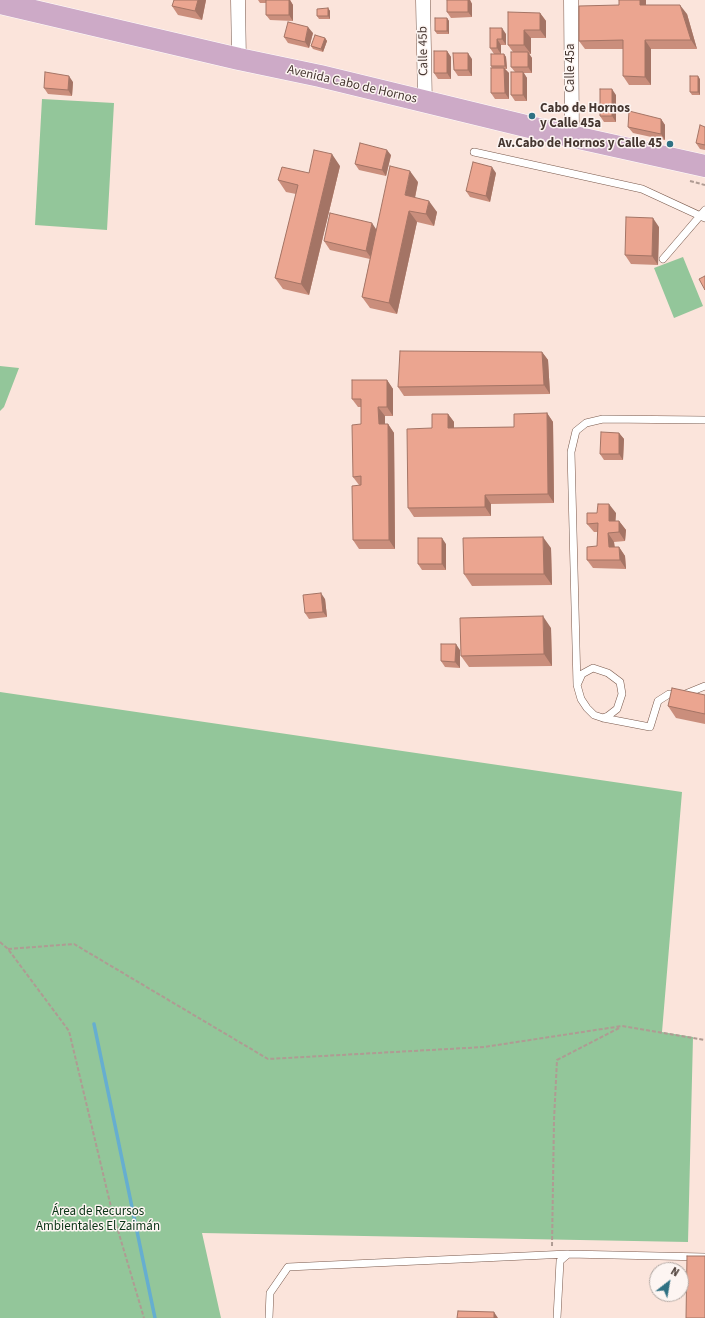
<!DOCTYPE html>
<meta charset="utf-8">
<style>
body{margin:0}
#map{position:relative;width:705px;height:1318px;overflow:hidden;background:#fbe4db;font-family:"Source Sans 3",sans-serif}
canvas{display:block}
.north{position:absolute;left:649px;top:1262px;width:40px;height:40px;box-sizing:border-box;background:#fdf5f2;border:1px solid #b3a9a4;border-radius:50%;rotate:31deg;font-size:11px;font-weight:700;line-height:16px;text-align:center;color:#453630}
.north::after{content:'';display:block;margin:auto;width:14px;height:18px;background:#2f7183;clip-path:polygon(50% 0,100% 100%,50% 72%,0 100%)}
</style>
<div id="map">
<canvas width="705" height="1318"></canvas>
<div class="north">N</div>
</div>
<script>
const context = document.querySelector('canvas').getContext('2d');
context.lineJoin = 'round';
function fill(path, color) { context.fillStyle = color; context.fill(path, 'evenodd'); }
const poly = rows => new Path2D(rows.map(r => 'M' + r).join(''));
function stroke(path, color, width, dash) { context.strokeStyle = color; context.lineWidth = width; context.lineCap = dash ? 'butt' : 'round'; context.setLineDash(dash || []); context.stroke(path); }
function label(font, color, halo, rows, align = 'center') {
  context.font = font + ' "Source Sans 3",sans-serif'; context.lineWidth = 3; context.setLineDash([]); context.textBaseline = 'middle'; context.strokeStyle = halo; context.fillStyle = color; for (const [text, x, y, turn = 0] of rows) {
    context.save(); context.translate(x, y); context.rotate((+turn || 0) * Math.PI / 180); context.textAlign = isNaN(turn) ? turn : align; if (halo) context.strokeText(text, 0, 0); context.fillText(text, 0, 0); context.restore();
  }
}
const green = poly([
 [42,99,114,103,107,230,35,225],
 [683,257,703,306,674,318,654,268],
 [0,366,19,368,4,407,0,411],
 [0,692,682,792,662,1032,693,1037,688,1242,202,1233,221,1318,0,1318]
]);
const stream = poly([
 [94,1024,155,1318]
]);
const path = poly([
 [690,181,705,185],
 [0,942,8,949,69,1031,111,1207,144,1318],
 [8,949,74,944,268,1059,484,1047,622,1026,705,1040],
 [552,1246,554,1120,557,1060,619,1028]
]);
const service = poly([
 [474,152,642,189,705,218],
 [663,259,705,210],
 [577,685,571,452,576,431,586,423,603,419,705,420],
 [683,695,705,686],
 [603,718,608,716,617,709,622,694,620,682,608,673,593,668,582,674,577,685,581,699,587,708,594,715,603,718,650,727,658,701,669,694,679,695],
 [269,1318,270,1293,288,1267,568,1254],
 [557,1318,560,1261,568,1254,705,1257]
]);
const minor = poly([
 [238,0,239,59],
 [423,0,425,102],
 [571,0,572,136]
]);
const primary = poly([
 [0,3,239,59,320,76,534,128,705,166]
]);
const wall = poly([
 [206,0,202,20,178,15,172,6],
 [258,0,290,0,293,5,293,21,270,20,266,15,266,3,260,3],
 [447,0,487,0,470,0,472,4,472,17,451,18,447,12],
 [619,5,646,5,687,14,697,49,651,49,651,85,629,85,623,76,623,49,585,49,579,41],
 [328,8,330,11,330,19,319,19,317,16],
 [540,13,546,21,546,38,531,38,531,54,529,54,532,58,532,73,524,73,527,78,527,101,515,101,511,95,515,72,511,67,513,52,508,45],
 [447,18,449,21,449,34,437,34,435,31],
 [490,28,506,34,506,45,501,45,501,54,494,54,490,48],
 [313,33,309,48,288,43,284,37],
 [325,38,327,41,323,52,313,49,311,46],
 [447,51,451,57,451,79,438,79,434,73],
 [504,54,506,57,507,69,505,69,509,73,509,99,495,99,491,93,492,68,491,66],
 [472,59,472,76,458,76,454,70],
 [700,79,700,95,692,95,690,92],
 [73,82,72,96,48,94,44,88],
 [616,95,616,122,604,122,600,116],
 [661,119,665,125,665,140,633,133,628,127],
 [705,127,705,150,700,149,696,143],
 [391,155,386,176,359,170,355,164],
 [340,166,309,295,283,289,275,278,296,194,286,192,278,180],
 [496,173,490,202,470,197,466,191],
 [418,182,415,198,437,212,434,226,417,222,397,314,370,308,362,297,370,259,330,250,324,241,376,229],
 [659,227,658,265,631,264,625,255],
 [542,352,548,360,550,394,404,396,398,387],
 [387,380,393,389,393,416,385,416,385,424,388,424,394,433,395,549,359,549,353,540,359,485,353,477,361,424,361,407,358,407,352,399],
 [547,413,553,422,554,503,491,504,491,516,414,517,408,508,432,428,448,414,454,422,454,428,514,427],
 [619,433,624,439,623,460,604,460,600,454],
 [616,513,615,521,619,521,626,530,625,541,614,542,615,547,619,547,625,556,626,569,593,568,587,560,597,546,598,532,594,532,587,524],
 [446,544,446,570,422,570,418,564],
 [551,548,552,585,472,586,464,574],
 [325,599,327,617,309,619,305,613],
 [551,628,552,666,469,667,461,656],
 [460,650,460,668,445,667,441,661],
 [705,695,705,724,676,718,668,706]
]);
const shadedWall = poly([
 [198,0,206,0,202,20,195,11],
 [289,0,290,0,293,5,293,21,289,15],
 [468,0,470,0,472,4,472,17,468,12],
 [640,0,646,0,646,14,640,5],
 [680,5,687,14,697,49,691,40],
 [328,8,330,11,330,19,328,16],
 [540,13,546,21,546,38,540,30],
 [447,18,449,21,449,34,447,31],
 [308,27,313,33,309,48,305,42],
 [502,28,506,34,506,45,502,39],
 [524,30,531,38,531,54,524,45],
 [325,38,327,41,323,52,321,49],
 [497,39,501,45,501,54,497,48],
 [645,40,651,49,651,85,645,77],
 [447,51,451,57,451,79,447,73],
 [528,52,532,58,532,73,528,67],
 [468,53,472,59,472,76,468,70],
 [504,54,506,57,507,69,505,66],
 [504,68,509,73,509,99,505,93],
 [523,72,527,78,527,101,523,95],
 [69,76,73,82,72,96,68,90],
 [698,76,700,79,700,95,698,92],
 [612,89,616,95,616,122,612,116],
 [661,119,665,125,665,140,661,134],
 [387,150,391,155,386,176,382,170],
 [332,154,340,166,309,295,301,284],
 [492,167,496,173,490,202,486,196],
 [410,171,418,182,413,207,405,195],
 [429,201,437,212,434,226,426,214],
 [409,211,417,222,397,314,389,303],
 [653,218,659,227,658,265,652,256],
 [372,223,378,232,372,259,366,251],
 [542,352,548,360,550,394,544,385],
 [387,380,393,389,393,416,387,407],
 [378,407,385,416,385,433,379,424],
 [547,413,553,422,554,503,548,494],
 [448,414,454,422,454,437,448,428],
 [388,424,394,433,395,549,389,540],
 [619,433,624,439,623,460,619,454],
 [485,495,491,504,491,516,485,507],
 [609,504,616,513,615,530,609,521],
 [619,521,626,530,625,541,619,532],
 [608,533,614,542,615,556,609,547],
 [543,537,551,548,552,585,544,574],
 [442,538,446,544,446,570,442,564],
 [619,547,625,556,626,569,620,560],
 [321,593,325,599,327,617,323,612],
 [543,616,551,628,552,666,544,654],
 [456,644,460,650,460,668,455,662],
 [494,1312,498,1318,494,1318]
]);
const building = poly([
 [174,0,198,0,195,11,172,6,174,0],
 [266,0,289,0,289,15,266,15,266,0],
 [447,0,468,0,468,12,447,12,447,0],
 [619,0,640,0,640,5,680,5,691,40,645,40,645,77,623,76,623,40,579,41,579,6,619,5,619,0],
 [328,8,328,16,317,16,317,9,328,8],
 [508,12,540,13,540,30,524,30,524,45,508,45,508,12],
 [435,18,447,18,447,31,435,31,435,18],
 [288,22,308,27,305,42,284,37,288,22],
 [490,28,502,28,502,39,497,39,497,48,490,48,490,28],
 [315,35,325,38,321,49,311,46,315,35],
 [434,51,447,51,447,73,434,73,434,51],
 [511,52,528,52,528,67,511,67,511,52],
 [453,53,468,53,468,70,454,70,453,53],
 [491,54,504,54,505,66,491,66,491,54],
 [491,68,504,68,505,93,491,93,491,68],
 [45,72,69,76,68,90,44,88,45,72],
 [511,72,523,72,523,95,511,95,511,72],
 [690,76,698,76,698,92,690,92,690,76],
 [600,89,612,89,612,116,600,116,600,89],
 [629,111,661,119,661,134,628,127,629,111],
 [700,125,705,127,705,145,696,143,700,125],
 [360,143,387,150,382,170,355,164,360,143],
 [314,150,332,154,301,284,275,278,298,185,278,180,282,167,309,173,314,150],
 [473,162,492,167,486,196,466,191,473,162],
 [390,166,410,171,405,195,429,201,426,214,409,211,389,303,362,297,390,166],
 [330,213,372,223,366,251,324,241,330,213],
 [626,217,653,218,652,256,625,255,626,217],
 [705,276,705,290,699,279,705,276],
 [400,351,542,352,544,385,398,387,400,351],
 [352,380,387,380,387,407,378,407,379,424,388,424,389,540,353,540,352,486,361,485,361,476,353,477,352,425,361,424,361,399,352,399,352,380],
 [547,413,548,494,485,495,485,507,408,508,407,429,432,428,432,414,448,414,448,428,514,427,514,414,547,413],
 [601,432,619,433,619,454,600,454,601,432],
 [598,504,609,504,609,521,619,521,619,532,608,533,609,547,619,547,620,560,587,560,587,547,597,546,598,523,587,524,587,513,597,513,598,504],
 [543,537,544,574,464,574,463,538,543,537],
 [418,538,442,538,442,564,418,564,418,538],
 [321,593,323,612,305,613,303,595,321,593],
 [543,616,544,654,461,656,460,618,543,616],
 [441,644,456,644,455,662,441,661,441,644],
 [672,688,705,695,705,714,668,706,672,688],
 [687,1256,705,1256,705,1318,686,1318,687,1256],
 [458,1311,494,1312,494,1318,457,1318,458,1311]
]);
const markers = [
 [532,116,4,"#2f7183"],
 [670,144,4,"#2f7183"]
];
const streetNames = [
 ["Calle 45b",424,51,-91],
 ["Calle 45a",571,68,-90],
 ["Avenida Cabo de Hornos",352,85,13]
];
const poiNames = [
 ["Cabo de Hornos",540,109],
 ["y Calle 45a",540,124],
 ["Av.Cabo de Hornos y Calle 45",662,144,"right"]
];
const parkNames = [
 ["Área de Recursos",98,1212],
 ["Ambientales El Zaimán",98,1227]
];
fill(green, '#93c69a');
stroke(stream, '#66aed0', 3.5);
stroke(service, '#79594c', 8);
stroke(minor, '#79594c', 15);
stroke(primary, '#fff', 23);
stroke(path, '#af9b93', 2, [4, 2]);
stroke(service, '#fff', 7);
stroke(minor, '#fff', 14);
stroke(primary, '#cdaac7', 22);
fill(wall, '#ca8e7c');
fill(shadedWall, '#a47465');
fill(building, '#eba590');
stroke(building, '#a47465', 1);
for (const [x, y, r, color] of markers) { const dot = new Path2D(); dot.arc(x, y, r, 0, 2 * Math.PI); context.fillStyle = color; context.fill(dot); stroke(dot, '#fdf5f2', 1.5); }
label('13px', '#453630', '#fdf5f2', streetNames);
label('bold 13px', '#453630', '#fdf5f2', poiNames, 'left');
label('13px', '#0a3416', '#fdf5f2', parkNames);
</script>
